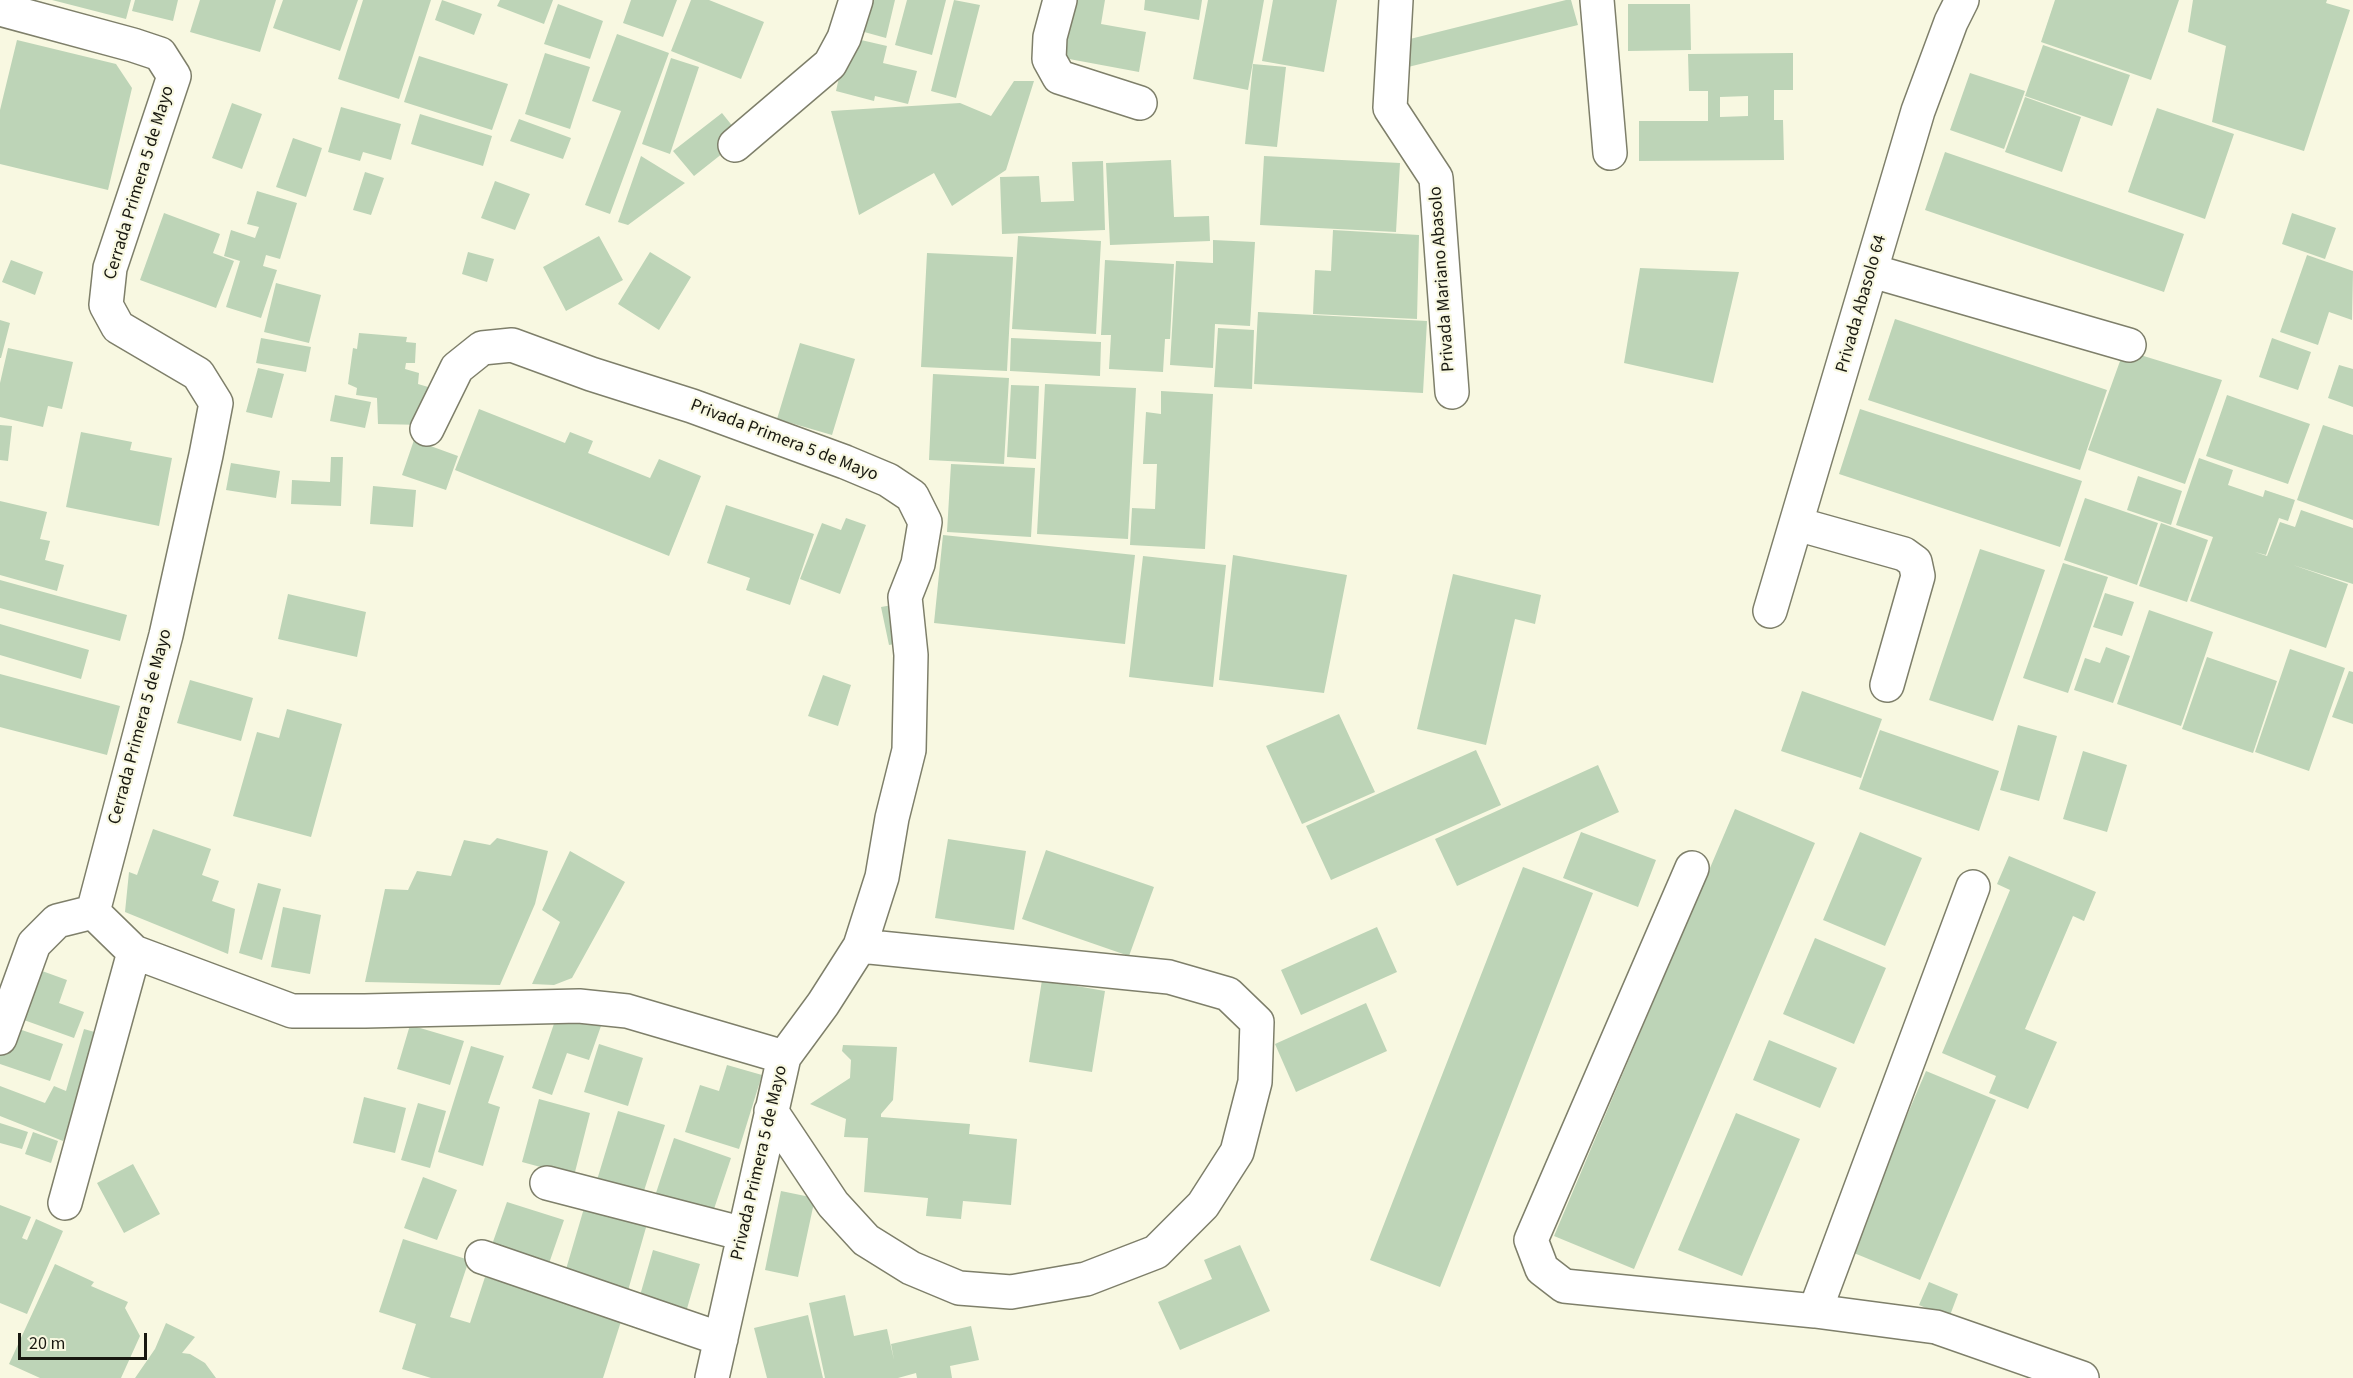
<!DOCTYPE html>
<style>
body{margin:0}
#map{position:relative;width:2353px;height:1378px;overflow:hidden;background:#f8f8e1;font-family:"Source Sans 3",sans-serif}
canvas{display:block}
.scale{position:absolute;left:18px;top:1333px;width:129px;height:27px;box-sizing:border-box;border:3px solid #181810;border-top:0;padding-left:8px;font-size:18px;line-height:21px;white-space:nowrap;color:#181810;-webkit-text-stroke:4px #f8f8e1;paint-order:stroke}
</style>
<div id="map">
<canvas width="2353" height="1378"></canvas>
<div class="scale">20 m</div>
</div>
<script>
const context = document.querySelector('canvas').getContext('2d');
context.lineJoin = 'round';
function fill(path, color) { context.fillStyle = color; context.fill(path, 'evenodd'); }
const poly = rows => new Path2D(rows.map(r => 'M' + r).join(''));
function stroke(path, color, width, dash) { context.strokeStyle = color; context.lineWidth = width; context.lineCap = dash ? 'butt' : 'round'; context.setLineDash(dash || []); context.stroke(path); }
function label(font, color, halo, rows, align = 'center') {
  context.font = font + ' "Source Sans 3",sans-serif'; context.lineWidth = 4.5; context.setLineDash([]); context.textBaseline = 'middle'; context.strokeStyle = halo; context.fillStyle = color; for (const [text, x, y, turn = 0] of rows) {
    context.save(); context.translate(x, y); context.rotate((+turn || 0) * Math.PI / 180); context.textAlign = isNaN(turn) ? turn : align; if (halo) context.strokeText(text, 0, 0); context.fillText(text, 0, 0); context.restore();
  }
}
const building = poly([
 [52,0,131,0,126,19],
 [135,0,178,0,173,21,132,11],
 [200,0,276,0,260,52,190,32],
 [283,0,358,0,340,51,273,28],
 [363,0,431,0,399,99,338,79],
 [442,0,482,14,474,35,435,20],
 [500,0,553,0,544,24,497,6],
 [631,0,677,0,663,37,623,23],
 [691,0,709,0,764,22,741,79,671,51],
 [864,0,895,0,886,38,857,30],
 [907,0,946,0,932,55,895,45],
 [954,0,980,5,956,98,931,91],
 [1063,0,1105,0,1101,24,1146,32,1139,72,1053,56],
 [1145,0,1202,0,1199,20,1144,10],
 [1208,0,1264,0,1248,90,1193,79],
 [1273,0,1337,0,1324,72,1262,61],
 [1566,0,1571,0,1578,25,1400,69,1394,43],
 [2055,0,2179,0,2151,80,2041,42],
 [2193,0,2327,0,2326,3,2350,10,2304,151,2212,122,2226,46,2188,32],
 [558,4,603,21,590,59,544,44],
 [1628,4,1690,4,1691,50,1628,51],
 [617,34,669,53,610,214,585,205,621,111,592,101],
 [848,37,887,46,883,63,917,71,908,104,875,96,874,101,836,91],
 [17,40,116,64,132,88,108,190,0,164,0,110],
 [2043,45,2130,75,2112,126,2025,96],
 [545,53,590,67,570,129,525,114],
 [1793,53,1793,90,1774,90,1774,120,1783,120,1784,160,1639,161,1639,121,1708,121,1708,91,1689,91,1688,54],
 [1748,96,1748,116,1720,117,1720,97],
 [419,56,508,84,492,130,404,102],
 [671,58,699,67,670,154,642,144],
 [1253,64,1286,67,1277,147,1245,144],
 [1970,73,2025,91,2004,149,1950,130],
 [1014,81,1034,81,1006,170,952,206,934,173,859,215,831,111,960,103,991,116],
 [2025,97,2081,117,2062,172,2005,152],
 [232,103,262,114,242,169,212,158],
 [341,107,401,124,391,160,363,152,360,161,328,152],
 [2157,108,2234,134,2205,219,2128,192],
 [722,113,742,138,694,176,673,151],
 [420,114,492,136,483,166,411,144],
 [519,119,571,138,563,159,510,141],
 [293,138,322,148,306,197,276,187],
 [1945,152,2184,234,2164,292,1925,210],
 [641,156,685,183,628,225,618,222],
 [1264,156,1400,163,1396,232,1260,225],
 [1171,160,1174,217,1209,216,1210,241,1110,245,1106,163],
 [1103,161,1105,230,1002,234,1000,177,1039,176,1041,202,1074,201,1072,162],
 [365,172,384,178,371,215,353,210],
 [495,181,530,194,515,230,481,218],
 [257,191,297,203,280,259,266,255,263,266,277,270,261,318,226,307,240,261,224,256,231,230,255,238,259,227,247,224],
 [164,213,220,234,213,253,234,261,216,308,140,280],
 [2292,213,2336,228,2325,259,2282,244],
 [1333,230,1419,235,1417,319,1313,314,1315,270,1331,271],
 [599,236,623,280,566,311,543,267],
 [1018,236,1101,241,1096,334,1012,329],
 [1213,240,1255,242,1250,326,1215,324,1213,368,1170,365,1176,261,1213,263],
 [468,252,494,259,487,282,462,274],
 [650,252,691,277,659,330,618,304],
 [927,253,1013,257,1007,371,921,367],
 [2307,255,2353,271,2352,320,2329,312,2318,345,2280,332],
 [11,260,43,272,35,295,2,282],
 [1105,260,1174,264,1170,339,1165,339,1163,372,1109,369,1111,335,1101,335],
 [1640,268,1739,272,1713,383,1624,363],
 [276,283,321,295,309,343,264,332],
 [1258,312,1427,321,1423,393,1254,384],
 [1895,319,2107,390,2080,470,1868,400],
 [0,320,10,323,1,358,0,358],
 [1218,328,1254,330,1252,389,1214,387],
 [359,333,407,337,406,342,416,343,415,363,406,363,405,369,419,373,418,384,435,389,425,425,378,424,377,398,356,395,357,388,348,384,353,348,357,349],
 [261,338,311,347,306,372,256,363],
 [1011,338,1101,342,1100,376,1010,371],
 [2272,338,2311,352,2298,390,2259,377],
 [800,343,855,359,832,435,777,419],
 [8,348,73,362,62,409,48,406,43,427,0,417,0,383],
 [2124,350,2222,380,2185,484,2088,450],
 [2339,365,2353,369,2353,407,2328,398],
 [258,368,284,374,272,418,246,412],
 [933,374,1009,378,1004,464,929,460],
 [1045,384,1136,388,1128,539,1037,534],
 [1011,385,1039,386,1036,459,1007,457],
 [1161,391,1213,394,1205,549,1130,545,1132,508,1155,509,1157,464,1143,464,1146,412,1161,414],
 [335,395,371,402,365,428,330,421],
 [2227,395,2310,424,2288,484,2206,456],
 [479,409,565,443,570,432,593,441,588,453,650,478,659,459,701,476,669,556,455,470],
 [1860,409,2082,481,2060,547,1839,474],
 [0,425,12,426,8,461,0,460],
 [2323,425,2353,435,2353,520,2297,500],
 [81,432,132,442,130,450,172,458,159,526,66,507],
 [414,440,458,456,446,490,402,475],
 [331,457,343,457,341,506,291,504,292,480,330,482],
 [2199,458,2233,470,2228,485,2263,497,2265,490,2295,500,2288,521,2279,518,2266,555,2255,552,2267,556,2280,522,2295,527,2301,510,2353,528,2353,584,2293,565,2348,584,2326,648,2190,601,2213,537,2176,525],
 [231,463,280,471,276,498,226,490],
 [951,464,1035,468,1031,537,947,532],
 [2138,476,2182,491,2171,525,2127,510],
 [373,486,416,490,413,527,370,524],
 [2085,498,2158,523,2137,585,2064,560],
 [0,501,47,512,40,539,50,541,45,560,64,565,57,591,0,575],
 [726,505,814,534,790,605,746,590,750,578,707,563],
 [846,518,866,525,840,594,800,579,822,523,841,530],
 [2161,523,2208,540,2187,602,2139,586],
 [943,535,1135,555,1125,644,934,623],
 [1980,549,2045,570,1993,721,1929,700],
 [1233,555,1347,575,1324,693,1219,680],
 [1143,556,1226,565,1213,687,1129,677],
 [2063,563,2108,577,2068,693,2023,678],
 [1453,574,1541,595,1535,624,1515,619,1486,745,1417,729],
 [0,580,127,615,120,641,0,608],
 [2105,593,2134,602,2122,636,2093,627],
 [288,594,366,612,357,657,278,639],
 [898,604,906,642,889,645,881,607],
 [2149,610,2213,632,2181,726,2117,704],
 [0,624,89,650,81,679,0,655],
 [2106,647,2130,656,2113,703,2074,690,2085,658,2100,663],
 [2290,649,2345,668,2309,771,2255,752],
 [2207,657,2277,681,2253,753,2182,729],
 [2349,671,2353,672,2353,724,2332,717],
 [0,674,120,706,107,755,0,727],
 [823,675,851,685,838,726,808,716],
 [190,680,253,698,241,741,177,723],
 [1802,691,1882,719,1861,778,1781,751],
 [287,709,342,724,311,837,233,816,257,732,279,738],
 [1339,714,1375,792,1302,824,1266,746],
 [2018,725,2057,736,2039,801,2000,790],
 [1880,730,1999,771,1979,831,1859,789],
 [1476,750,1501,805,1331,880,1306,826],
 [2083,751,2127,765,2107,832,2063,819],
 [1598,765,1619,812,1457,886,1435,839],
 [1735,809,1815,843,1634,1269,1554,1236],
 [153,829,211,849,202,875,219,881,212,901,235,909,228,954,125,912,129,872,137,875],
 [1581,832,1656,860,1638,907,1563,878],
 [1860,832,1922,858,1885,946,1823,920],
 [497,838,548,851,535,904,500,985,365,982,385,889,408,890,417,871,451,876,464,840,490,845],
 [948,839,1026,851,1014,930,935,918],
 [1046,850,1154,887,1129,956,1022,919],
 [570,851,625,882,572,978,554,985,532,984,560,922,542,910],
 [2009,856,2096,892,2084,921,2073,916,2025,1029,2057,1042,2028,1109,1989,1093,1996,1076,1942,1053,2010,890,1997,884],
 [1523,867,1593,893,1440,1287,1370,1260],
 [258,883,281,889,262,960,239,953],
 [283,907,321,915,310,974,271,967],
 [1377,927,1397,972,1301,1015,1281,970],
 [1815,938,1886,968,1854,1044,1783,1014],
 [31,967,67,980,59,1003,84,1012,74,1038,10,1015,14,1005,29,1010,31,1002,19,998],
 [1042,980,1105,991,1092,1072,1029,1062],
 [1366,1003,1387,1051,1296,1092,1275,1044],
 [558,1012,601,1026,589,1060,567,1053,552,1095,532,1088],
 [410,1025,464,1041,450,1085,397,1069],
 [10,1026,63,1044,50,1081,0,1064,0,1055],
 [84,1029,98,1033,82,1098,63,1141,0,1116,0,1086,45,1103,54,1086,66,1091],
 [1769,1040,1837,1068,1820,1108,1753,1080],
 [599,1044,643,1058,628,1106,584,1092],
 [843,1045,897,1047,893,1100,881,1114,881,1117,970,1124,969,1134,1017,1139,1011,1205,963,1201,961,1219,926,1216,928,1198,864,1192,868,1138,844,1137,846,1119,810,1104,850,1078,851,1060,842,1051],
 [471,1046,504,1056,488,1103,500,1107,483,1166,438,1152],
 [727,1065,762,1075,739,1149,685,1132,700,1085,719,1091],
 [1926,1071,1996,1100,1920,1280,1849,1251],
 [364,1097,406,1108,395,1153,353,1143],
 [539,1099,590,1113,574,1176,522,1162],
 [418,1103,446,1111,430,1168,401,1160],
 [618,1111,665,1125,643,1194,597,1180],
 [1736,1113,1800,1139,1742,1276,1678,1250],
 [0,1123,28,1132,22,1149,0,1143],
 [33,1132,58,1141,51,1163,25,1154],
 [674,1138,731,1158,712,1215,655,1196],
 [133,1164,160,1214,124,1233,97,1183],
 [423,1177,457,1190,437,1240,404,1228],
 [781,1191,815,1198,798,1277,765,1270],
 [587,1198,649,1217,627,1294,564,1276],
 [507,1202,564,1220,545,1275,488,1256],
 [0,1205,31,1217,22,1238,27,1240,36,1219,63,1231,27,1314,0,1303],
 [403,1239,469,1260,450,1317,470,1323,485,1277,555,1298,623,1315,603,1378,431,1378,402,1369,416,1324,379,1312],
 [1240,1245,1270,1311,1180,1350,1158,1302,1212,1279,1204,1260],
 [653,1250,700,1264,686,1312,639,1299],
 [55,1264,94,1282,91,1286,128,1302,125,1308,140,1336,121,1378,40,1378,9,1364],
 [1929,1282,1958,1294,1949,1318,1919,1305],
 [845,1295,854,1336,887,1329,894,1360,891,1344,971,1326,979,1360,950,1366,952,1378,917,1378,916,1373,898,1378,825,1378,809,1303],
 [808,1315,823,1378,767,1378,754,1328],
 [166,1323,195,1337,182,1353,190,1354,205,1363,216,1378,135,1378,155,1349]
]);
const minor = poly([
 [1060,0,1050,37,1049,59,1059,77,1140,103],
 [1396,0,1390,108,1436,178,1452,392],
 [1597,0,1610,153],
 [0,9,133,45,160,54,174,76,110,268,106,305,118,327,198,374,216,403,206,455,166,635,93,912,134,952,292,1011,365,1011,579,1006,627,1011,784,1057],
 [735,145,830,64,844,38,856,0],
 [1872,271,2129,345],
 [427,429,457,368,482,348,512,345,591,374,692,406,845,462,888,480,912,496,925,522,918,564,905,597,911,655,909,750,892,818,882,877,860,946,823,1004,784,1057,712,1378],
 [1797,524,1904,554,1915,562,1918,576,1887,685],
 [1770,611,1918,111,1951,22,1962,0],
 [1692,868,1531,1240,1542,1269,1564,1286,1815,1311,1936,1327,2082,1378],
 [0,1038,34,944,57,921,93,912],
 [771,1111,833,1204,866,1240,911,1268,959,1288,1011,1292,1086,1279,1156,1252,1203,1205,1237,1152,1255,1082,1257,1022,1228,994,1169,977,860,946],
 [547,1183,744,1234],
 [65,1203,134,952],
 [482,1257,721,1339],
 [1815,1311,1973,887]
]);
const streetNames = [
 ["Cerrada Primera 5 de Mayo",140,183,-73],
 ["Privada Mariano Abasolo",1443,279,-94],
 ["Privada Abasolo 64",1862,304,-74],
 ["Privada Primera 5 de Mayo",784,441,21],
 ["Cerrada Primera 5 de Mayo",141,727,-75],
 ["Privada Primera 5 de Mayo",760,1163,-77]
];
fill(building, '#bdd4b7');
stroke(minor, '#7e7f6a', 36);
stroke(minor, '#fff', 33);
label('18px', '#181810', '#f8f8e1', streetNames);
</script>
